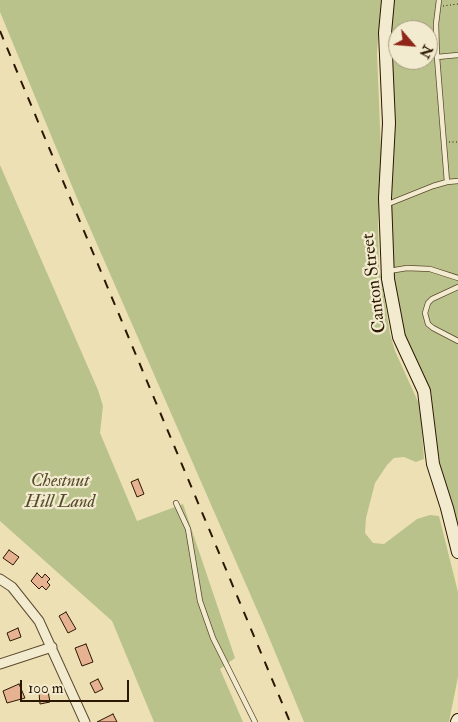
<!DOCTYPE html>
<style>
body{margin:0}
#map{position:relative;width:458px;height:722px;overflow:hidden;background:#ede0b5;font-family:"IM FELL Double Pica",serif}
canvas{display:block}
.north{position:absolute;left:388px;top:20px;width:50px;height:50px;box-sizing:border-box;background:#f3ebcf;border:1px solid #a3977d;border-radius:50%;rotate:117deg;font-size:14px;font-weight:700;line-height:20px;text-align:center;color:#2b1802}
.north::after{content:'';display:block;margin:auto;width:18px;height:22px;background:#8f2418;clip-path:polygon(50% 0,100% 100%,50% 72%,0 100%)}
.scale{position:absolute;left:20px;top:680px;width:109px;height:22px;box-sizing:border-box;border:2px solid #2b1802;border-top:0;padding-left:6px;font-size:15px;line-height:18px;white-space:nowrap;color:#2b1802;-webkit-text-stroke:4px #f3ebcf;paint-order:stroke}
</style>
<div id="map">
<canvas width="458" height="722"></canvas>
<div class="north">N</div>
<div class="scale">100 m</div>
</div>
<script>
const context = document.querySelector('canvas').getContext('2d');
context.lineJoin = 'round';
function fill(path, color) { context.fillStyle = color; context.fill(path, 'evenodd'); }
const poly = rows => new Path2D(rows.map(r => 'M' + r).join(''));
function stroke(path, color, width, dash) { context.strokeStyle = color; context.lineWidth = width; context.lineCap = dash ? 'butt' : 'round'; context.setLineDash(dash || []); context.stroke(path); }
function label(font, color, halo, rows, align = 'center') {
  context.font = font + ' "IM FELL Double Pica",serif'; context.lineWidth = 4.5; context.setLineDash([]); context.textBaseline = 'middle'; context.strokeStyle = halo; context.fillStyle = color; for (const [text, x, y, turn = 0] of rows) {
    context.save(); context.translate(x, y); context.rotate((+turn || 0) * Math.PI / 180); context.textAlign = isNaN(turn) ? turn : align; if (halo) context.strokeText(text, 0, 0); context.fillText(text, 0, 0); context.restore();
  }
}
const green = poly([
 [0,0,381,0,377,53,381,151,378,224,379,265,390,334,395,351,420,406,424,459,416,462,404,457,394,458,387,465,375,483,366,518,365,533,373,543,384,544,417,519,430,515,439,516,458,592,458,677,449,722,304,722,265,628,79,203,0,12],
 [393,0,458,0,458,527,439,463,431,396,404,336,394,278,391,198,394,123,391,46],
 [398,30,428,30,428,60,398,60],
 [0,165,98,390,103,406,100,433,137,521,183,504,235,658,220,669,243,722,154,722,112,621,0,521]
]);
const building = poly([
 [138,479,144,494,137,497,131,482,138,479],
 [9,550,19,557,13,565,3,558,9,550],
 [37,573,42,578,45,574,50,579,47,582,50,585,46,590,42,586,39,589,31,581,37,573],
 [66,612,76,629,68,633,59,616,66,612],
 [18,628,21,637,10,641,7,633,18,628],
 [86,644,93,662,82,666,75,648,86,644],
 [98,679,103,689,95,693,90,683,98,679],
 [19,684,25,698,7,703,3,691,19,684],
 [43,687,44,692,48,691,50,702,40,704,39,693,35,694,34,688,43,687],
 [113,714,117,722,97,722,113,714]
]);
const path = poly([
 [443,6,458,4],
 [449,142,458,142]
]);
const lane = poly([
 [458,55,437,57,447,182,458,181],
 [437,57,436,24,439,0],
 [388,204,433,186,447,182],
 [389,271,407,268,430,269,458,278],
 [458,287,432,299,428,303,425,313,428,324,433,328,458,341],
 [176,503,188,529,200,601,213,638,255,722]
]);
const street = poly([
 [0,579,12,587,39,621,85,722],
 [0,664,52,647]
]);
const secondary = poly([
 [388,0,385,33,389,123,385,198,388,279,399,337,424,391,433,464,447,508,458,552],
 [457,722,458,720]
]);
const rail = poly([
 [0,31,290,722]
]);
const streetNames = [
 ["Canton Street",375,283,-97]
];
const parkNames = [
 ["Chestnut",60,482],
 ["Hill Land",60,503]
];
fill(green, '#bac28c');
fill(building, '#e7b291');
stroke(building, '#2b1802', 1);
stroke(lane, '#5c4a2f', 6);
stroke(street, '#5c4a2f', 11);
stroke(secondary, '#2b1802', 14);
stroke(path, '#2b1802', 1, [1, 2.5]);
stroke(lane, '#f3ebcf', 4.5);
stroke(street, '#f3ebcf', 9);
stroke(secondary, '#f3ebcf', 12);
stroke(rail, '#2b1802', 2, [9, 9]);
label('18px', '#2b1802', '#f3ebcf', streetNames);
label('italic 18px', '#564b2b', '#f3ebcf', parkNames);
</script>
